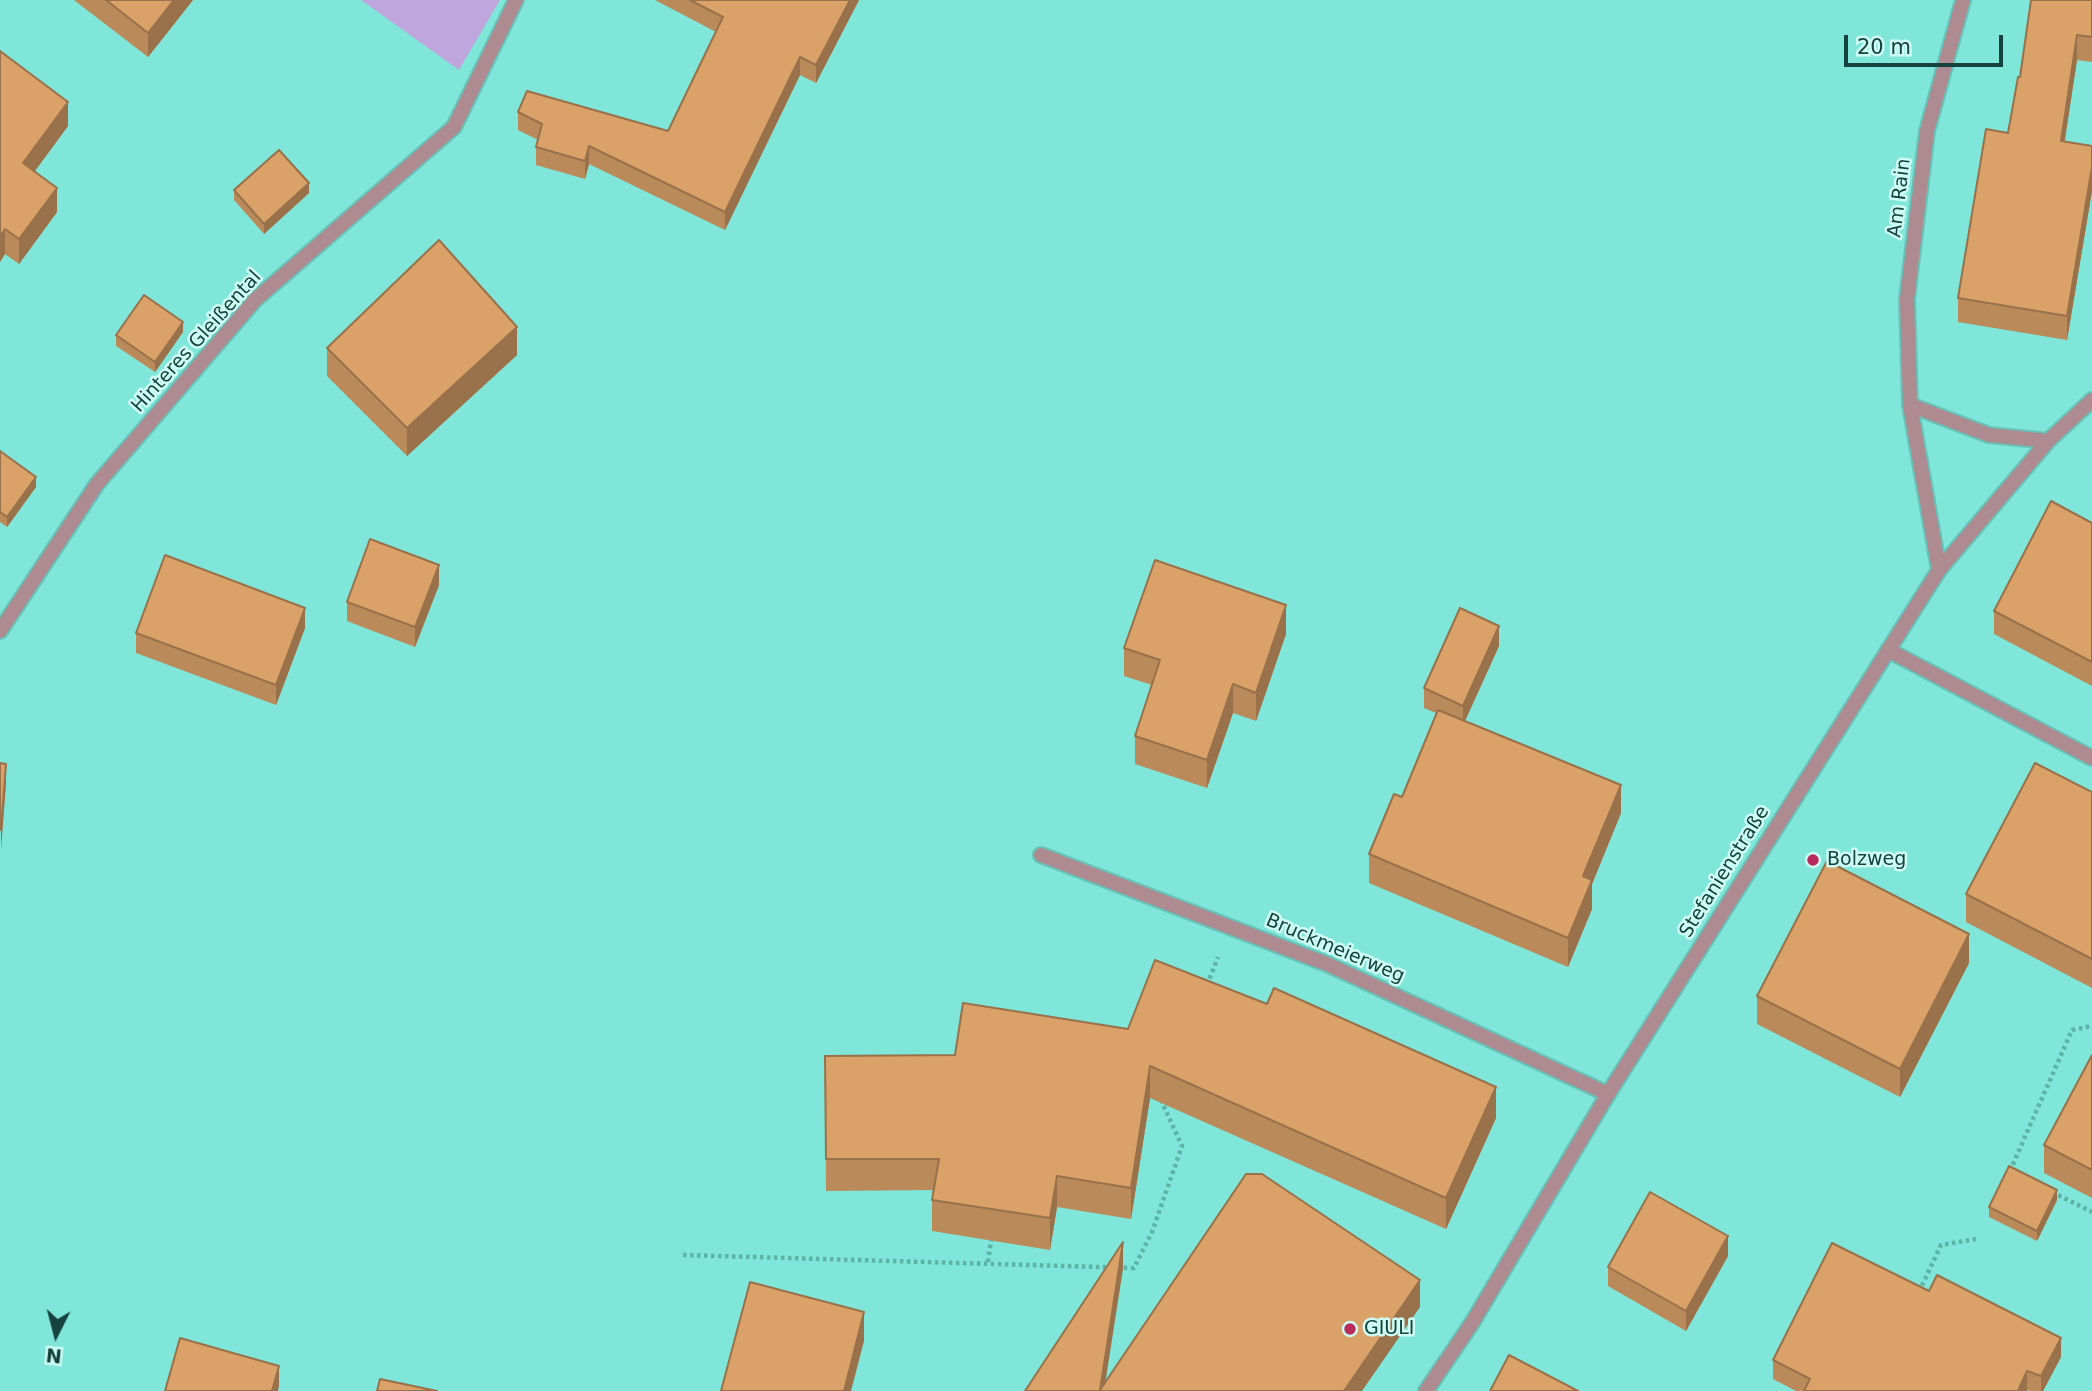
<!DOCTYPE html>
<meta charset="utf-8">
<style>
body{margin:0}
#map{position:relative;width:2092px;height:1391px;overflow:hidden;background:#7fe6d9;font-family:"DejaVu Sans",sans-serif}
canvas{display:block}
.north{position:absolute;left:21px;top:1300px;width:70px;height:70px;-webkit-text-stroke:5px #cefdf6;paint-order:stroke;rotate:186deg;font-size:19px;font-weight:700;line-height:28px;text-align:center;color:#15423d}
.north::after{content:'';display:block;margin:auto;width:24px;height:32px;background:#15423d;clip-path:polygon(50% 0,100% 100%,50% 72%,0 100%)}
.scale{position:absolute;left:1844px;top:35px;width:159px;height:32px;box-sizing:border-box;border:4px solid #15423d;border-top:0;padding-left:9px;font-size:21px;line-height:24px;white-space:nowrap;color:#15423d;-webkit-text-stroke:5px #cefdf6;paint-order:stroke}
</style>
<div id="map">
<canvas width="2092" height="1391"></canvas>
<div class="north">N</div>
<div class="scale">20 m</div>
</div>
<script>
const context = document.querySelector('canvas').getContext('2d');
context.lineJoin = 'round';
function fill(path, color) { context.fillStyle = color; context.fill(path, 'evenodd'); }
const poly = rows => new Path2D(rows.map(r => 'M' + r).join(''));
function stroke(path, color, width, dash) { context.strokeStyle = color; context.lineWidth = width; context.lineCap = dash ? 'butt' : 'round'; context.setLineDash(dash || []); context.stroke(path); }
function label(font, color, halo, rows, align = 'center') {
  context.font = font + ' "DejaVu Sans",sans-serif'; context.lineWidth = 5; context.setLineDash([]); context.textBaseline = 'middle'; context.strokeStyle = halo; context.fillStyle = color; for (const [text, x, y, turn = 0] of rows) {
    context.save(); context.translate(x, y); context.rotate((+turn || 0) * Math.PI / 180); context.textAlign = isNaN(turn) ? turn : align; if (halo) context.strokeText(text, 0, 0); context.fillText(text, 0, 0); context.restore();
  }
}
const green = poly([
 [361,0,500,0,459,70]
]);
const path = poly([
 [1204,982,1209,980,1218,957],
 [2010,1171,2072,1030,2092,1026],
 [2052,1192,2092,1212],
 [683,1255,1134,1268,1152,1232,1182,1146,1160,1098],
 [988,1262,991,1240],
 [1919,1292,1941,1245,1976,1239]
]);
const lane = poly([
 [0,631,97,484,255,300,454,127,516,0],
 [1041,855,1327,964,1608,1094]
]);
const street = poly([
 [1910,405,1989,435,2048,441],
 [1939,570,1910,405,1907,299,1927,131,1963,0],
 [1888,650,2092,758],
 [1426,1391,1472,1323,1608,1094,1939,570,2048,441,2092,400]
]);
const wall = poly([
 [74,0,193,0,148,57],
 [655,0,859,0,816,83,800,75,725,230,589,164,585,179,536,165,536,147,538,140,518,130,518,112,668,131,716,32],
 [2092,0,2092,62,2077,60,2064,142,2092,146,2092,191,2067,340,1958,322,1958,298,2008,133,2020,77],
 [0,51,68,126,35,171,57,212,19,264,5,254,0,262],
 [234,190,309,193,264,234,234,200],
 [183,332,155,372,116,346,116,335],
 [327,348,517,355,407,456,327,376],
 [0,451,36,487,7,527,0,522],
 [2092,523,2092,686,1994,634,1994,611],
 [439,585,415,647,347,621,347,602],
 [305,628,276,705,136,653,136,633],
 [1286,634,1256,721,1233,713,1207,788,1135,764,1135,736,1152,685,1124,676,1124,648],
 [1499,646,1465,721,1621,813,1592,884,1592,909,1568,967,1369,883,1369,854,1402,797,1436,713,1424,708,1424,688],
 [2092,792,2092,988,1966,922,1966,894],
 [1969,963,1900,1097,1757,1024,1757,996],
 [963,1003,1496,1118,1446,1229,1150,1098,1131,1219,1057,1207,1050,1250,932,1231,932,1200,933,1190,826,1191,825,1056,955,1055],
 [2092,1055,2092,1198,2044,1173,2044,1145],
 [2057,1200,2037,1241,1989,1217,1989,1207],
 [1728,1256,1686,1331,1608,1286,1608,1267],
 [2061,1357,2043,1391,2030,1391,2027,1390,2027,1391,1796,1391,1773,1379,1773,1360]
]);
const shadedWall = poly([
 [174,0,193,0,148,57,148,33],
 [850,0,859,0,816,83,816,65],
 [2077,35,2077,60,2061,166,2061,141],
 [800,57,800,75,725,230,725,212],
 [68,102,68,126,23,187,23,163],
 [589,146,589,164,585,179,585,161],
 [2092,167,2092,191,2067,340,2067,316],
 [309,183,309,193,264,234,264,224],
 [57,188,57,212,19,264,19,239],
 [5,229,5,254,0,262,0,237],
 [183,322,183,332,155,372,155,362],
 [517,327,517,355,407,456,407,428],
 [36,477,36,487,7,527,7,517],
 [439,565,439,585,415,647,415,627],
 [1286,605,1286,634,1256,721,1256,693],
 [305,608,305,628,276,705,276,685],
 [1499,626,1499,646,1463,725,1463,706],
 [1233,684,1233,713,1207,788,1207,760],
 [6,764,6,784,1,850,1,830],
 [1621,785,1621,813,1592,884,1592,909,1568,967,1568,938,1583,876],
 [1969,934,1969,963,1900,1097,1900,1069],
 [1150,1066,1150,1098,1131,1219,1131,1188],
 [1496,1087,1496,1118,1446,1229,1446,1198],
 [1057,1176,1057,1207,1050,1250,1050,1218],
 [2057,1190,2057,1200,2037,1241,2037,1231],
 [1728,1236,1728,1256,1686,1331,1686,1311],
 [1123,1242,1123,1269,1104,1391,1100,1391],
 [1420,1280,1420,1307,1362,1391,1344,1391],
 [864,1312,864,1341,851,1391,844,1391],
 [2061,1338,2061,1357,2043,1391,2041,1391,2041,1376],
 [279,1366,279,1386,278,1391,272,1391],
 [2027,1371,2027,1391,2018,1391]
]);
const building = poly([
 [106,0,174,0,148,33,106,0],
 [690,0,850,0,816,65,800,57,725,212,589,146,585,161,536,147,542,124,518,112,527,91,668,131,723,17,690,0],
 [2031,0,2092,0,2092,37,2077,35,2061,141,2092,146,2092,167,2067,316,1958,298,1986,129,2008,133,2018,77,2020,77,2031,0],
 [0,51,68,102,23,163,57,188,19,239,5,229,0,237,0,51],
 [279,150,309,183,264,224,234,190,279,150],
 [439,240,517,327,407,428,327,348,439,240],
 [144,295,183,322,155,362,116,335,144,295],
 [0,451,36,477,7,517,0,512,0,451],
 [2051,501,2092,523,2092,662,1994,611,2051,501],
 [370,539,439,565,415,627,347,602,370,539],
 [165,555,305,608,276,685,136,633,165,555],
 [1155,560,1286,605,1256,693,1233,684,1207,760,1135,736,1160,660,1124,648,1155,560],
 [1460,608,1499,626,1463,706,1424,688,1460,608],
 [1438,710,1621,785,1583,876,1592,880,1568,938,1369,854,1394,794,1402,797,1438,710],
 [0,763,6,764,1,830,0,830,0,763],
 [2035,763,2092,792,2092,959,1966,894,2035,763],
 [1827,861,1969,934,1900,1069,1757,996,1827,861],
 [1155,960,1267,1004,1274,988,1496,1087,1446,1198,1150,1066,1131,1188,1057,1176,1050,1218,932,1200,939,1159,826,1159,825,1056,955,1055,963,1003,1128,1029,1155,960],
 [2092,1055,2092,1170,2044,1145,2092,1055],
 [2009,1166,2057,1190,2037,1231,1989,1207,2009,1166],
 [1246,1174,1262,1174,1420,1280,1344,1391,1025,1391,1123,1242,1100,1390,1246,1174],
 [1650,1192,1728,1236,1686,1311,1608,1267,1650,1192],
 [1832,1243,1929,1291,1937,1275,2061,1338,2041,1376,2027,1371,2018,1391,1804,1391,1810,1379,1773,1360,1832,1243],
 [750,1282,864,1312,844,1391,721,1391,750,1282],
 [180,1338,279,1366,272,1391,165,1391,180,1338],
 [1509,1355,1578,1391,1490,1391,1509,1355],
 [380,1379,437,1391,377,1391,380,1379]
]);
const markers = [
 [1813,860,7,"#b92b5d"],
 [1350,1329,7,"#b92b5d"]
];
const streetNames = [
 ["Am Rain",1900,198,-83],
 ["Hinteres Gleißental",197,342,-48],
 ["Stefanienstraße",1725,872,-58],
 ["Bruckmeierweg",1335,949,23]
];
const poiNames = [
 ["Bolzweg",1827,860],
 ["GIULI",1364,1329]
];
fill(green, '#bfa7dd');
stroke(lane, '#68c2b7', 18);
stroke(street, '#68c2b7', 18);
stroke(path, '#5eb3a8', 4.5, [3.5, 3.5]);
stroke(lane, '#ae8a91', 14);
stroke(street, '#ae8a91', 14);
fill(wall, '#bb8a5a');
fill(shadedWall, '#99714a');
fill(building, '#daa169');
stroke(building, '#99714a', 2);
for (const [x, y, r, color] of markers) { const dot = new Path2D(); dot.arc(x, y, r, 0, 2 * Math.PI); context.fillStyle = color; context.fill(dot); stroke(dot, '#cefdf6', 2.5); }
label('19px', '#15423d', '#cefdf6', streetNames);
label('19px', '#15423d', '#cefdf6', poiNames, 'left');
</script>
